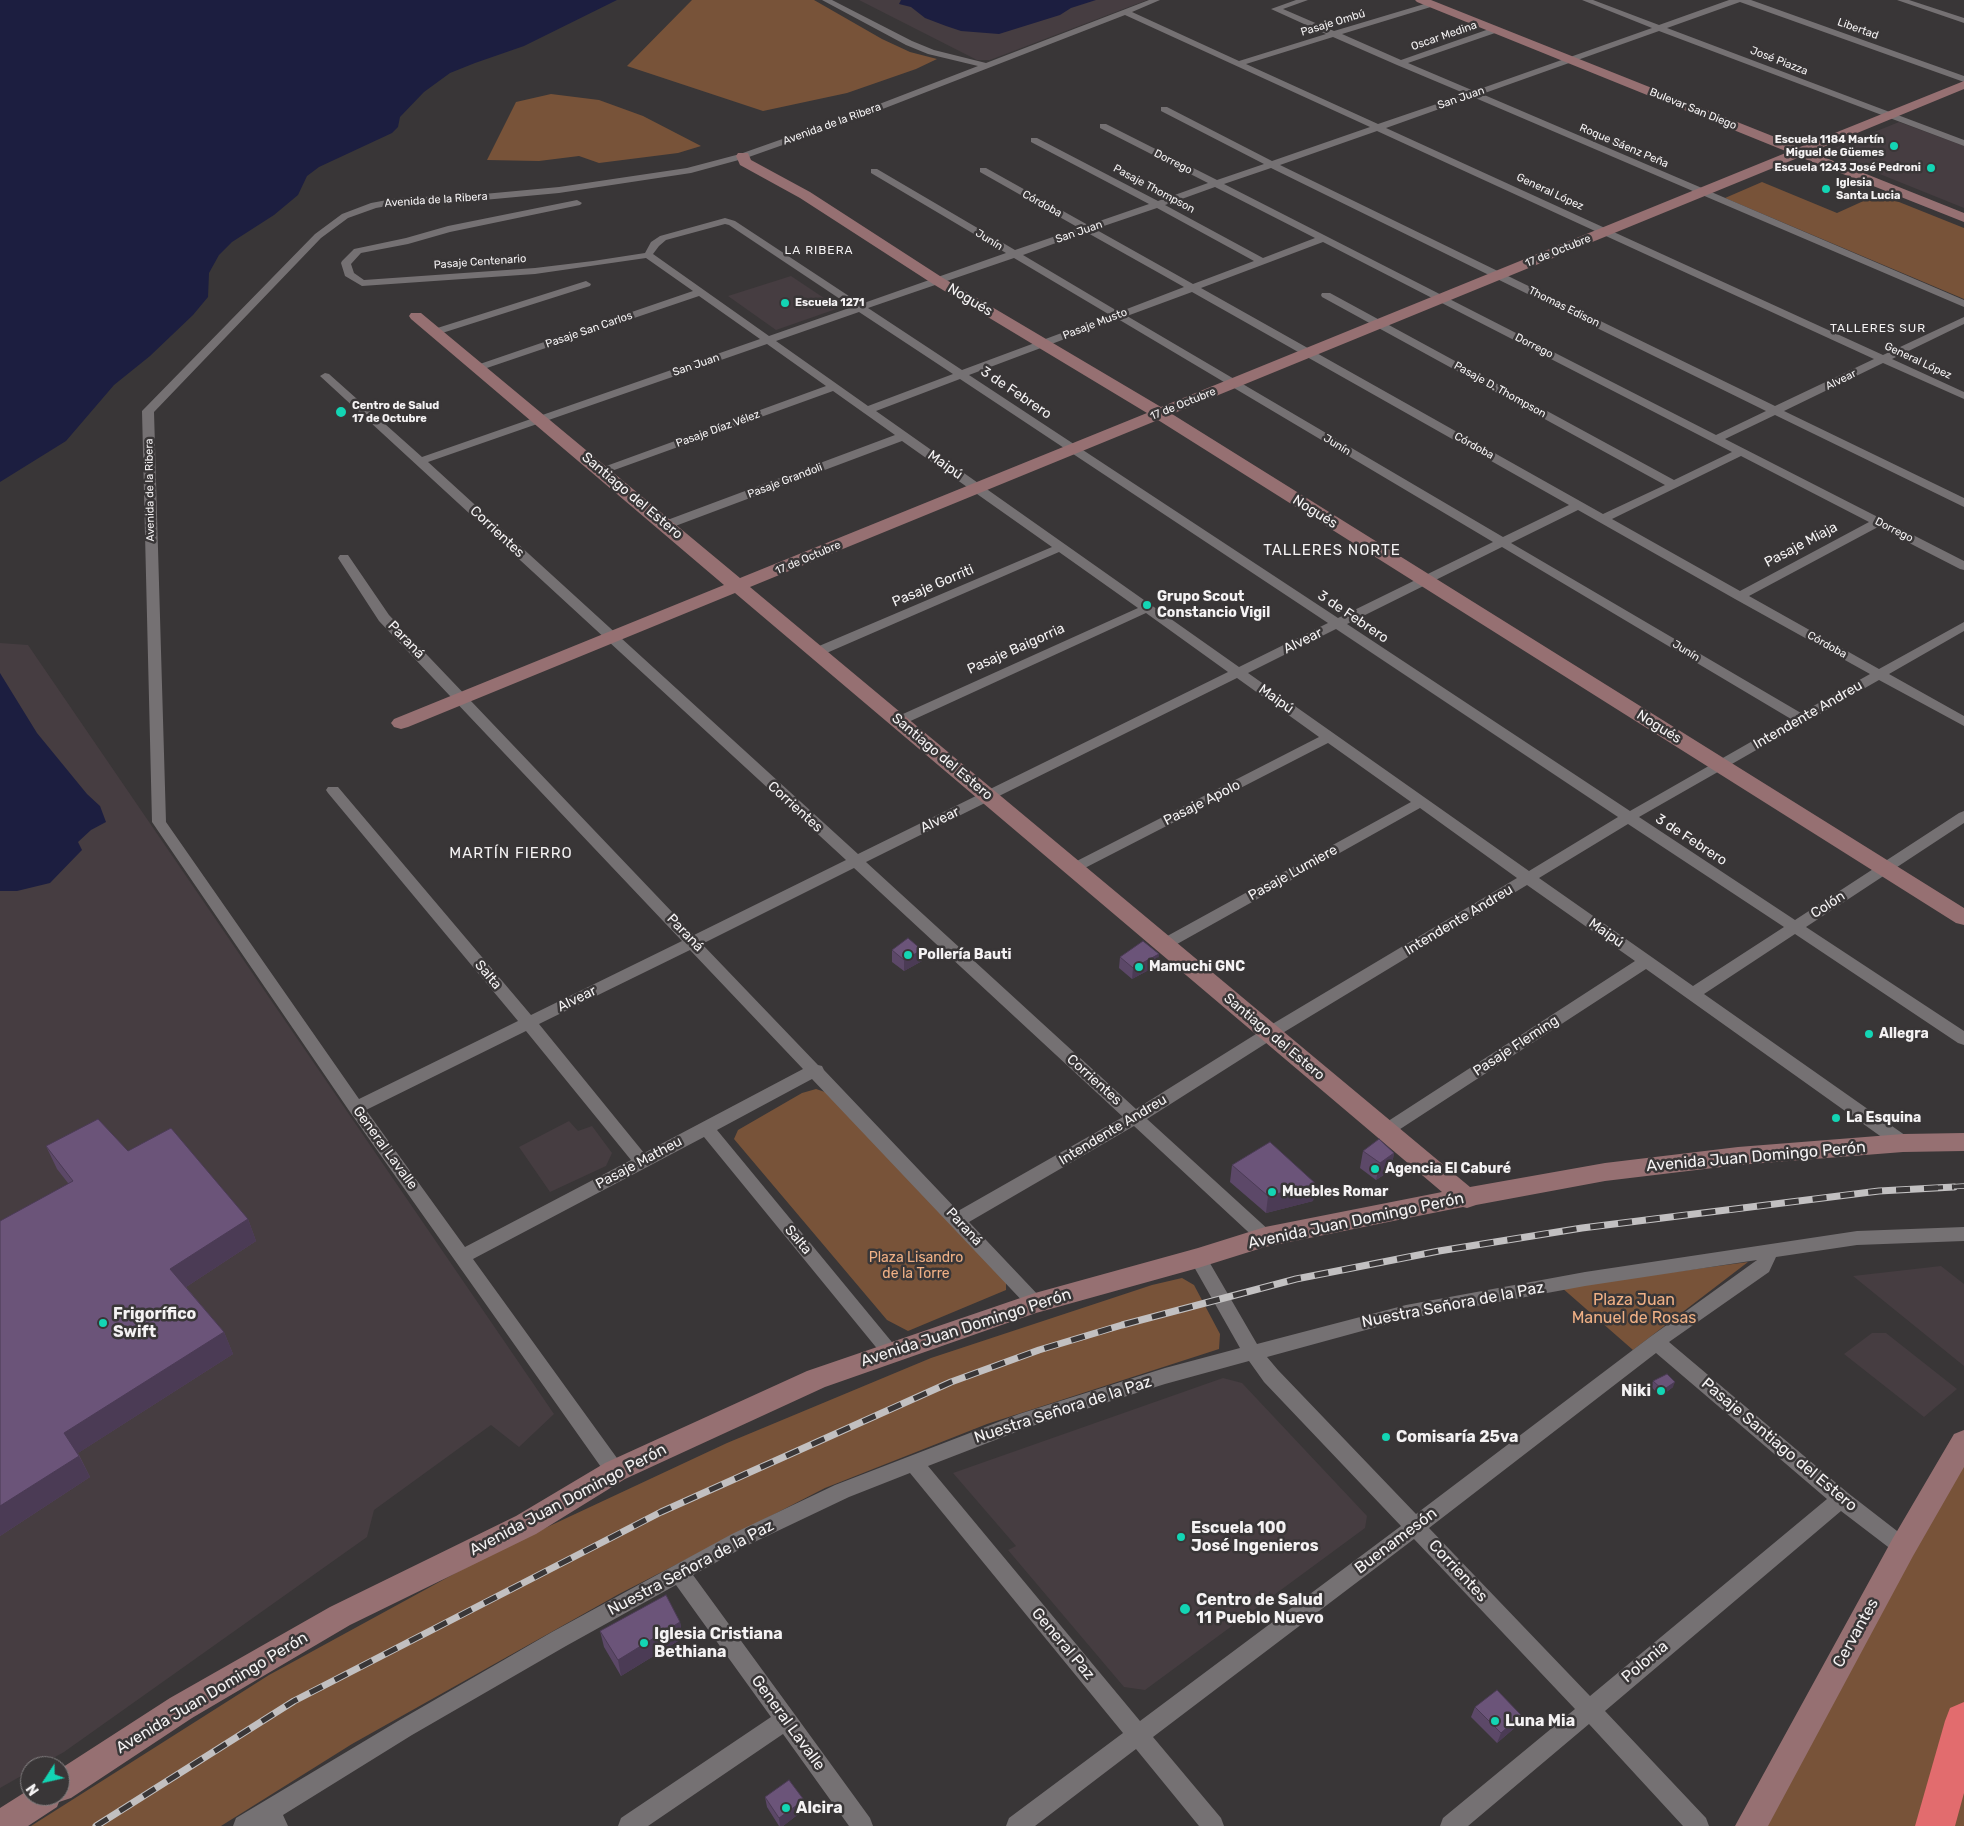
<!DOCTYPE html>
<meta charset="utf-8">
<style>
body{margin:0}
#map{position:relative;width:1964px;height:1826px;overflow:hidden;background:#393637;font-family:Rubik,sans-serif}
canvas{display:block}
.north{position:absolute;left:20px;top:1756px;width:50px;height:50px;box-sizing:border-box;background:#393637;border:1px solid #848182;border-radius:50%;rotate:235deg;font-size:14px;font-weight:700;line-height:20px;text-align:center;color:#f4f2f3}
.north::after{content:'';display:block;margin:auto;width:18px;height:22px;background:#13d5b4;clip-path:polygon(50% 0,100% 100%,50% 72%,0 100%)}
</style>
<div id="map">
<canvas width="1964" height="1826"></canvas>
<div class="north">N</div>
</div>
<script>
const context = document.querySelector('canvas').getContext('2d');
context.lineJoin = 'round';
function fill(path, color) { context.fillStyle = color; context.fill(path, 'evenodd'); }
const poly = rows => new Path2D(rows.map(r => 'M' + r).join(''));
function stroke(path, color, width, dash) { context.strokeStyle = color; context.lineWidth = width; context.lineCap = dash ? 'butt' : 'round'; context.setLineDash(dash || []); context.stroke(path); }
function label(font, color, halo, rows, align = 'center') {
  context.font = font + ' Rubik,sans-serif'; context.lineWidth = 5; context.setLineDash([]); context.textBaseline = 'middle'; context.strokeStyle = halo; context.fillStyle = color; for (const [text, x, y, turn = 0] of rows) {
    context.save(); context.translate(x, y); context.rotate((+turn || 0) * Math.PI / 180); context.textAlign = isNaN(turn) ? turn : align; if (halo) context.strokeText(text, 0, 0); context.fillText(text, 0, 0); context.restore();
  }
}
const built = poly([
 [859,0,1147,0,990,60,977,60],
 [1899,122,1964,146,1964,208,1825,152],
 [791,276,839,308,776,330,728,296],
 [0,643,28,645,554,1414,519,1447,491,1425,374,1510,367,1537,64,1752,39,1766,30,1766,30,1771,0,1788],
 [569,1121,578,1131,592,1126,612,1153,606,1166,550,1192,519,1147],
 [1941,1266,1964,1284,1964,1366,1853,1276],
 [1872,1333,1886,1333,1957,1389,1924,1417,1844,1354],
 [1223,1378,1242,1383,1367,1516,1365,1528,1145,1690,1124,1687,1008,1550,1016,1546,953,1473]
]);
const green = poly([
 [692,0,814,0,882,39,910,52,937,59,916,69,847,93,763,111,627,66],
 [551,94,599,100,643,116,701,146,678,153,599,163,579,156,539,161,487,160,516,102],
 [1762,182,1837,213,1879,194,1964,228,1964,299,1725,198],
 [816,1089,828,1093,1006,1278,1006,1290,908,1331,887,1320,734,1139,738,1130,802,1093],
 [1748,1262,1633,1350,1561,1287],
 [1182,1278,1194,1285,1220,1334,1219,1349,987,1424,825,1488,619,1594,352,1744,221,1826,31,1826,269,1675,496,1551,727,1443,931,1358,1152,1285],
 [1964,1442,1964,1826,1751,1826]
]);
const water = poly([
 [0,0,617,0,524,46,475,63,450,73,424,92,400,117,398,127,392,133,319,167,307,176,298,195,274,215,232,242,219,255,209,273,208,297,193,315,150,356,114,385,66,441,0,482],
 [901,0,1096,0,1071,8,1060,15,999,34,961,31,946,26,925,18,911,7,899,4],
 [0,673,37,733,87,794,100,806,106,822,91,830,78,842,82,850,50,883,17,891,0,891]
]);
const street = poly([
 [822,0,832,0,912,41,934,50,986,63,1149,0,1160,0,1132,12,1239,61,1326,34,1271,9,1296,0,1308,0,1283,9,1334,31,1431,2,1434,2,1434,6,1342,34,1401,60,1492,28,1498,28,1498,32,1408,63,1474,91,1652,28,1582,0,1593,0,1659,25,1729,0,1751,0,1964,76,1964,82,1740,2,1667,28,1964,140,1964,146,1659,31,1482,94,1964,300,1964,307,1473,97,1386,128,1883,355,1964,317,1964,324,1892,359,1964,392,1964,399,1883,363,1784,411,1964,498,1964,507,1775,415,1725,439,1964,561,1964,570,1960,569,1878,527,1749,596,1879,669,1964,622,1964,631,1889,674,1964,716,1964,726,1879,680,1639,817,1795,920,1959,813,1964,811,1964,823,1806,927,1964,1031,1964,1045,1958,1043,1795,934,1704,994,1909,1138,1911,1143,1909,1148,1903,1149,1897,1148,1646,969,1391,1135,1385,1137,1379,1135,1377,1131,1379,1127,1635,961,1527,885,1276,1037,1147,1119,1271,1232,1274,1237,1271,1242,1265,1244,1259,1242,1134,1126,969,1222,1041,1298,1044,1303,1041,1308,1035,1310,1029,1308,812,1079,717,1130,896,1347,899,1352,896,1357,890,1360,884,1357,704,1137,473,1259,622,1465,625,1471,622,1477,615,1479,608,1477,350,1112,152,822,142,411,315,234,342,214,371,203,398,198,473,195,559,187,687,168,740,154,856,113,978,66,928,54,906,45,822,0],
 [1125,15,1370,127,1272,161,1167,107,1161,107,1161,111,1264,164,1217,180,1106,124,1100,124,1100,128,1208,183,1158,201,1037,138,1031,138,1031,142,1149,204,1088,225,986,168,980,168,980,172,1079,228,1015,250,877,169,871,169,871,173,1006,253,861,304,735,221,725,218,660,236,651,242,645,253,593,261,535,268,364,280,354,273,351,264,361,253,408,244,450,232,580,205,582,203,577,200,448,226,406,238,354,249,342,261,341,263,345,276,362,286,535,274,646,258,693,291,474,366,473,368,474,370,478,371,699,296,760,339,422,457,329,374,325,373,320,376,846,860,694,935,389,615,348,555,340,555,338,558,379,621,682,941,531,1015,338,787,328,787,326,790,328,793,518,1021,359,1099,166,822,154,412,321,238,348,218,376,208,398,204,473,201,559,193,691,173,746,158,862,117,1125,15],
 [1333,37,1397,65,1466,94,1378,124,1246,64,1333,37],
 [1377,131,1874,359,1775,406,1280,165,1377,131],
 [1271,168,1766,411,1716,435,1224,184,1271,168],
 [1215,187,1315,238,1263,258,1165,205,1215,187],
 [1157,208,1254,261,1193,284,1095,229,1157,208],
 [725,224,729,225,852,307,769,336,653,254,659,246,666,240,725,224],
 [1086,232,1184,287,1119,312,1023,255,1086,232],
 [1323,242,1732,452,1674,480,1330,293,1322,293,1321,295,1322,297,1665,485,1603,514,1201,288,1323,242],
 [1014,258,1110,315,962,370,868,308,1014,258],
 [1192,292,1569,505,1503,537,1127,316,1192,292],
 [859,312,953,374,868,406,776,341,859,312],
 [1118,319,1493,542,1338,618,969,375,1118,319],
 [767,344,826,386,598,469,596,471,598,473,606,473,833,391,895,435,662,522,660,525,662,528,670,528,902,441,1052,547,812,649,810,652,812,655,822,655,1059,552,1138,608,894,718,892,721,894,724,904,724,1146,613,1228,672,858,854,428,462,767,344],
 [960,379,1328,623,1239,667,876,411,960,379],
 [1741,456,1869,522,1740,591,1612,519,1741,456],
 [1578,510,1735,599,1870,674,1801,713,1511,543,1578,510],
 [1502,547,1791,719,1630,811,1347,624,1502,547],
 [1336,629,1618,817,1529,871,1248,673,1336,629],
 [1237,678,1319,737,1069,865,1067,868,1069,871,1079,871,1328,743,1411,802,1160,940,1157,944,1160,948,1165,949,1170,948,1420,808,1517,878,1264,1029,1136,1109,866,862,1237,678],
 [1628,824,1784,927,1693,986,1539,878,1628,824],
 [854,868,1123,1117,958,1211,824,1070,822,1066,818,1065,702,944,854,868],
 [690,950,803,1069,644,1153,539,1024,690,950],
 [526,1031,631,1160,465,1247,366,1110,526,1031],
 [1897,0,1909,0,1964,18,1964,23,1897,0],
 [586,281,591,284,590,286,439,334,435,335,430,332,431,330,586,281],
 [1964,1227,1964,1241,1857,1245,1776,1257,1769,1272,1669,1342,1848,1493,1910,1541,1913,1547,1910,1553,1903,1556,1896,1553,1841,1511,1605,1711,1706,1818,1709,1826,1683,1826,1589,1724,1468,1826,1440,1826,1443,1818,1575,1709,1414,1539,1153,1737,1221,1818,1224,1826,1199,1826,1136,1749,1035,1826,1006,1826,1009,1818,1123,1733,910,1473,849,1497,746,1546,693,1575,793,1712,870,1818,873,1826,849,1826,783,1734,648,1826,618,1826,621,1818,771,1717,676,1585,566,1646,412,1735,283,1815,288,1826,233,1826,236,1818,398,1721,552,1632,732,1534,835,1485,1019,1414,1165,1368,1240,1348,1189,1258,1192,1253,1198,1251,1204,1253,1257,1344,1406,1305,1585,1272,1857,1231,1964,1227],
 [1757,1260,1650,1337,1416,1514,1278,1370,1267,1357,1406,1319,1585,1286,1757,1260],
 [1656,1353,1827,1499,1590,1696,1429,1528,1656,1353],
 [1249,1361,1264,1382,1401,1526,1140,1721,928,1466,1029,1427,1165,1384,1249,1361]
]);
const secondary = poly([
 [1415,0,1431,0,1800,147,1964,81,1964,89,1811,152,1964,213,1964,222,1800,157,1172,414,1964,908,1964,925,1956,923,1158,420,750,587,1470,1187,1605,1163,1738,1147,1903,1134,1964,1133,1964,1151,1903,1152,1738,1165,1605,1181,1476,1205,1467,1208,1463,1207,1408,1218,1265,1247,1198,1268,1036,1313,825,1387,625,1479,536,1534,350,1625,192,1718,71,1798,59,1802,57,1807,28,1826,0,1826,0,1808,30,1789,30,1796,60,1796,60,1769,170,1698,330,1607,516,1516,605,1463,807,1371,1035,1293,1198,1248,1265,1227,1442,1192,735,593,408,727,401,729,394,727,391,723,394,719,724,585,411,319,409,316,411,313,421,313,740,578,1147,413,933,284,800,198,740,165,736,156,738,153,748,153,751,160,810,192,943,278,1161,407,1788,152,1417,2,1415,0],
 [1964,1430,1964,1467,1913,1556,1768,1826,1735,1826,1893,1538,1954,1434,1964,1430]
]);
const highway = poly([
 [1964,1702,1964,1793,1955,1826,1915,1826,1945,1721,1950,1708,1964,1702]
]);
const railFar1 = poly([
 [1932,1188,1964,1186]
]);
const rail = poly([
 [96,1826,294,1701,661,1512,951,1382,1039,1350,1122,1325,1296,1279,1439,1251,1582,1228,1879,1191,1954,1187]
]);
const wall = poly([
 [892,950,922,961,904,971,892,962],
 [1120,957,1158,965,1132,979,1119,968],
 [46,1146,128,1151,248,1219,256,1241,186,1287,224,1332,233,1354,78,1453,90,1477,0,1536,68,1183,57,1169],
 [1363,1151,1394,1153,1391,1170,1376,1180,1360,1168],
 [1232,1165,1316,1184,1313,1201,1266,1213,1230,1182],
 [1653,1381,1673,1387,1661,1396,1651,1387],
 [680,1622,683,1638,621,1676,604,1647,600,1631],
 [1475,1707,1521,1715,1518,1725,1497,1743,1471,1717],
 [765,1797,805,1809,783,1826,779,1826,767,1807]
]);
const shadedWall = poly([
 [922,950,922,961,904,971,904,960],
 [1159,954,1158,965,1132,979,1133,968],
 [1394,1153,1391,1170,1376,1180,1380,1163],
 [1316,1184,1313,1201,1266,1213,1268,1196],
 [248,1219,256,1241,180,1291,170,1269],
 [224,1332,233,1354,75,1455,64,1433],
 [1675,1382,1673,1387,1661,1396,1663,1390],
 [79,1456,90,1477,0,1536,0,1506],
 [680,1622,683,1638,621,1676,618,1660],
 [1521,1715,1518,1725,1497,1743,1501,1733],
 [804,1800,805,1809,783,1826,780,1826,779,1818]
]);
const building = poly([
 [908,938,922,950,904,960,892,950,908,938],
 [1143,941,1159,954,1133,968,1120,957,1143,941],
 [98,1119,128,1151,171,1128,248,1219,170,1269,224,1332,64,1433,79,1456,0,1506,0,1221,73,1181,46,1146,98,1119],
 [1379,1139,1394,1153,1380,1163,1363,1151,1379,1139],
 [1270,1142,1316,1184,1268,1196,1232,1165,1270,1142],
 [1667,1374,1675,1382,1663,1390,1653,1381,1667,1374],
 [666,1595,680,1622,618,1660,600,1631,666,1595],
 [1497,1690,1521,1715,1501,1733,1475,1707,1497,1690],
 [789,1780,804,1800,779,1818,765,1797,789,1780]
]);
const markers = [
 [1894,146,5,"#13d5b4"],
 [1931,168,5,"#13d5b4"],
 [1826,189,5,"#13d5b4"],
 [785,303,5,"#13d5b4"],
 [341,412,6,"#13d5b4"],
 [1147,605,5,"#13d5b4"],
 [908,955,5,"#13d5b4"],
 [1139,967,5,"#13d5b4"],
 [1869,1034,5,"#13d5b4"],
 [1836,1118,5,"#13d5b4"],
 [1375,1169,5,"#13d5b4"],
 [1272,1192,5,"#13d5b4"],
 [103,1323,5,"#13d5b4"],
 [1661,1391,5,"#13d5b4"],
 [1386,1437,5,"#13d5b4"],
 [1181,1537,5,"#13d5b4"],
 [1185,1609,6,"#13d5b4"],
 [644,1643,5,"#13d5b4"],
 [1495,1721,5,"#13d5b4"],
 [786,1808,5,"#13d5b4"]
];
const farStreetnames = [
 ["Pasaje Ombú",1333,23,-17],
 ["Libertad",1858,29,20],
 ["Oscar Medina",1444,36,-19],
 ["José Piazza",1779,61,21],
 ["San Juan",1461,98,-19],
 ["Bulevar San Diego",1693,109,22],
 ["Avenida de la Ribera",832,124,-20],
 ["Roque Sáenz Peña",1624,146,23],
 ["Dorrego",1173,162,27],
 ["Pasaje Thompson",1154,189,28],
 ["General López",1550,192,25],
 ["Avenida de la Ribera",436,200,-4],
 ["Córdoba",1042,204,29],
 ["San Juan",1079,232,-19],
 ["Junín",989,240,31],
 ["17 de Octubre",1558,251,-22],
 ["Pasaje Centenario",480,262,-4],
 ["Thomas Edison",1564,307,26],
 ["Pasaje Musto",1095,324,-21],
 ["Pasaje San Carlos",589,330,-19],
 ["Dorrego",1534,346,27],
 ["General López",1918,361,25],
 ["San Juan",696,365,-19],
 ["Alvear",1841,380,-26],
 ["Pasaje D. Thompson",1500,390,29],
 ["17 de Octubre",1183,404,-22],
 ["Pasaje Díaz Vélez",718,429,-20],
 ["Junín",1337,445,31],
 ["Córdoba",1474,446,29],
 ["Pasaje Grandoli",785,481,-21],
 ["Avenida de la Ribera",150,490,-91],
 ["Dorrego",1894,530,27],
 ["17 de Octubre",808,558,-23],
 ["Córdoba",1827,645,29],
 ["Junín",1686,651,31]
];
const farPoinames = [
 ["Escuela 1184 Martín",1884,140,"right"],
 ["Miguel de Güemes",1884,153,"right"],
 ["Escuela 1243 José Pedroni",1921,168,"right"],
 ["Iglesia",1836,183],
 ["Santa Lucia",1836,196],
 ["Escuela 1271",795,303],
 ["Centro de Salud",352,406],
 ["17 de Octubre",352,419]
];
const farNeighbourhoodnames = [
 ["LA RIBERA",819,251],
 ["TALLERES SUR",1878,329]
];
const streetNames = [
 ["Nogués",970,300,31],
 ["3 de Febrero",1016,393,34],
 ["Maipú",945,465,35],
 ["Santiago del Estero",632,496,40],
 ["Nogués",1315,512,32],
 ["Corrientes",497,532,43],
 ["Pasaje Miaja",1801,545,-28],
 ["Pasaje Gorriti",933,586,-23],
 ["3 de Febrero",1353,617,34],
 ["Paraná",406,640,46],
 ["Alvear",1303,641,-26],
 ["Pasaje Baigorria",1016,649,-24],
 ["Maipú",1276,699,35],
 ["Intendente Andreu",1808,715,-30],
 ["Nogués",1659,727,32],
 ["Santiago del Estero",942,757,40],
 ["Pasaje Apolo",1202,803,-27],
 ["Corrientes",795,807,42],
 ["Alvear",940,820,-26],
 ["3 de Febrero",1691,840,33],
 ["Pasaje Lumiere",1293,873,-29],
 ["Colón",1828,905,-33],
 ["Intendente Andreu",1459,920,-31],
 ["Paraná",685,933,46],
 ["Maipú",1606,933,35],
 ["Salta",488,975,50],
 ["Alvear",577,999,-26],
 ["Santiago del Estero",1274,1037,40],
 ["Pasaje Fleming",1516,1046,-33],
 ["Corrientes",1094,1080,42],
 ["Intendente Andreu",1113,1130,-31],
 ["General Lavalle",385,1148,54],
 ["Pasaje Matheu",639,1163,-28],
 ["Paraná",964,1227,47],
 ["Salta",798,1240,50]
];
const poiNames = [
 ["Grupo Scout",1157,597],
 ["Constancio Vigil",1157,613],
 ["Pollería Bauti",918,955],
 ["Mamuchi GNC",1149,967],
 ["Allegra",1879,1034],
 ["La Esquina",1846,1118],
 ["Agencia El Caburé",1385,1169],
 ["Muebles Romar",1282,1192]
];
const parkNames = [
 ["Plaza Lisandro",916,1258],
 ["de la Torre",916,1274]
];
const neighbourhoodNames = [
 ["TALLERES NORTE",1332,551],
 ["MARTÍN FIERRO",511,854]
];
const nearStreetnames = [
 ["Avenida Juan Domingo Perón",1756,1157,-5],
 ["Avenida Juan Domingo Perón",1356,1221,-12],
 ["Nuestra Señora de la Paz",1453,1305,-11],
 ["Avenida Juan Domingo Perón",966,1328,-18],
 ["Nuestra Señora de la Paz",1063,1410,-18],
 ["Pasaje Santiago del Estero",1779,1445,40],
 ["Avenida Juan Domingo Perón",568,1500,-28],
 ["Buenamesón",1396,1541,-37],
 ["Nuestra Señora de la Paz",691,1568,-28],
 ["Corrientes",1458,1571,47],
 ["Cervantes",1856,1633,-61],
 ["General Paz",1063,1644,50],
 ["Polonia",1645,1662,-40],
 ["Avenida Juan Domingo Perón",212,1693,-31],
 ["General Lavalle",788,1723,54]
];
const nearParknames = [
 ["Plaza Juan",1634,1300],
 ["Manuel de Rosas",1634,1318]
];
const nearPoinames = [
 ["Frigorífico",113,1314],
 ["Swift",113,1332],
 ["Niki",1651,1391,"right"],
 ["Comisaría 25va",1396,1437],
 ["Escuela 100",1191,1528],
 ["José Ingenieros",1191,1546],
 ["Centro de Salud",1196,1600],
 ["11 Pueblo Nuevo",1196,1618],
 ["Iglesia Cristiana",654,1634],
 ["Bethiana",654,1652],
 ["Luna Mia",1505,1721],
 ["Alcira",796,1808]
];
fill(built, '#463d41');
fill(green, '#785339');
fill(water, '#1c1e40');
fill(street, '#757173');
fill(secondary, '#967072');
fill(highway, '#e26c6e');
stroke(railFar1, '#c2c0c1', 5.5);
stroke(rail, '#c2c0c1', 7);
stroke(railFar1, '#393637', 4, [11]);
stroke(rail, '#393637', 5, [14]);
fill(wall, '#5c4868');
fill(shadedWall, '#4b3b55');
fill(building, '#6b5479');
stroke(building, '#4b3b55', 1);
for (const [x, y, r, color] of markers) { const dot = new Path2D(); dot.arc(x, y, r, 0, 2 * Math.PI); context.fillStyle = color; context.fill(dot); stroke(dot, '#393637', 2); }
label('11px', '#f4f2f3', '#393637', farStreetnames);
label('bold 11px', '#f4f2f3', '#393637', farPoinames, 'left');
context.letterSpacing = '1px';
label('12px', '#f4f2f3', '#393637', farNeighbourhoodnames);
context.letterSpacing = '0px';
label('14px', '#f4f2f3', '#393637', streetNames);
label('bold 14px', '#f4f2f3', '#393637', poiNames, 'left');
label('14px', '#efb085', '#393637', parkNames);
context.letterSpacing = '1px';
label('15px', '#f4f2f3', '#393637', neighbourhoodNames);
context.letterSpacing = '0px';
label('16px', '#f4f2f3', '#393637', nearStreetnames);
label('16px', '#efb085', '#393637', nearParknames);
label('bold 16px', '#f4f2f3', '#393637', nearPoinames, 'left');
</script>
